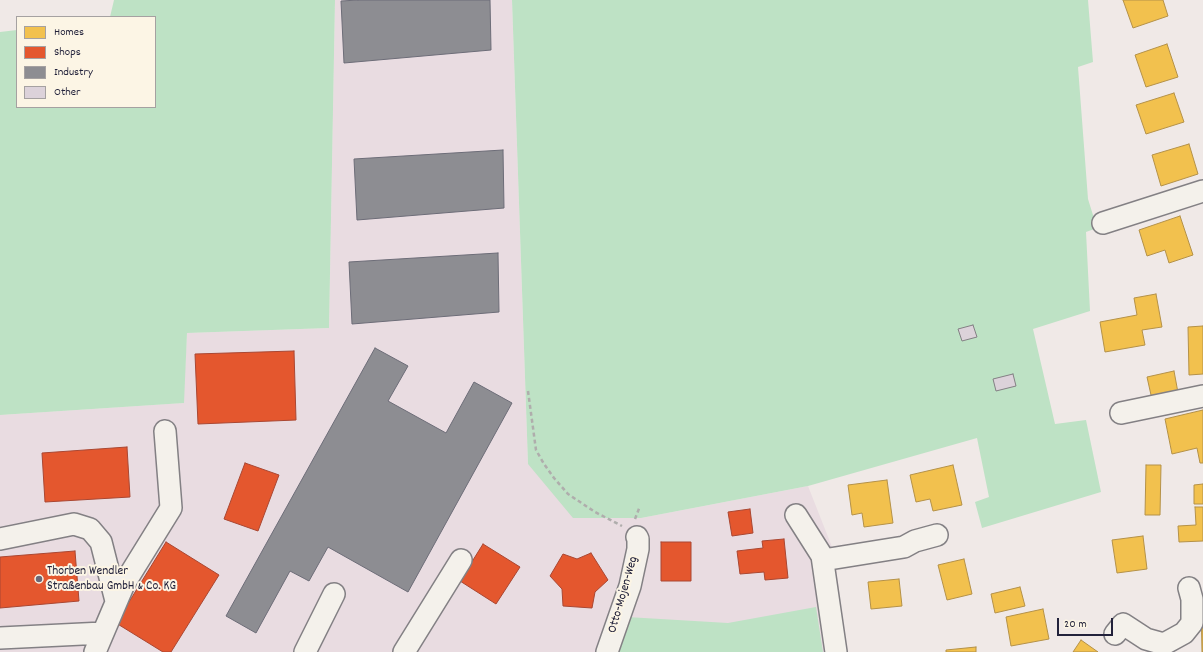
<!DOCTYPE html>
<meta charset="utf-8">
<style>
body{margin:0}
#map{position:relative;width:1203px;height:652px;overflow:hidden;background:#f0e9e7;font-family:Dekko,sans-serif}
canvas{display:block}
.legend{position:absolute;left:16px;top:16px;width:140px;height:92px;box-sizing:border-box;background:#fcf5e5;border:1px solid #a5a1a1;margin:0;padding:5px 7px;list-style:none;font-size:12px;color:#22223b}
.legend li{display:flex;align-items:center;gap:8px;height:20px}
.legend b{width:20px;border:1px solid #a5a1a1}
.scale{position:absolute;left:1057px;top:618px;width:56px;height:18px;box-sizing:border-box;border:2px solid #22223b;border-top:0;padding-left:5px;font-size:12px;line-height:14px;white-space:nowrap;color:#22223b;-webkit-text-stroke:3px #fcf5e5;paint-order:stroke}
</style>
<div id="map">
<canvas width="1203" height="652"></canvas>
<ul class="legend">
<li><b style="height:11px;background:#f2c14e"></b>Homes</li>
<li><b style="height:11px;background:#e4572e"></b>Shops</li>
<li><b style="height:11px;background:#8d8d92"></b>Industry</li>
<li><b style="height:11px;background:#dcd2da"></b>Other</li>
</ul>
<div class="scale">20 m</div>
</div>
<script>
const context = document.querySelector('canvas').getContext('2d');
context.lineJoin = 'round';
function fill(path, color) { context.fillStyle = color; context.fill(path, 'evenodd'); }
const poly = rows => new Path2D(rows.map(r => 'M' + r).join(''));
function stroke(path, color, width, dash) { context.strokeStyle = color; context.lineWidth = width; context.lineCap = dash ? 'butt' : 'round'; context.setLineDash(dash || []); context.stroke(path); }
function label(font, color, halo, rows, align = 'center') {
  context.font = font + ' Dekko,sans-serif'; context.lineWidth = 4; context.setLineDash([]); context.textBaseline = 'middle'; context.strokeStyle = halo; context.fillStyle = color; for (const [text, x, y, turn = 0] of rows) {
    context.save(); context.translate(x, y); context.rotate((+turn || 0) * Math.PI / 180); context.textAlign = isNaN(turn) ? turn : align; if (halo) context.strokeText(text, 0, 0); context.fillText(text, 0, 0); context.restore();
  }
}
const built = poly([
 [335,0,512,0,528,464,641,518,808,486,834,552,847,652,0,652,0,415,183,403,187,333,329,328]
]);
const green = poly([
 [114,0,335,0,329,328,187,333,184,403,0,415,0,32,17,30,17,107,155,107,155,17,110,17],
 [512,0,1088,0,1093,62,1078,67,1088,199,1097,228,1086,232,1090,311,1033,329,1055,424,1086,420,1101,492,982,528,975,502,989,497,977,438,808,486,641,518,573,518,528,464],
 [816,607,823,652,616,652,627,617,728,623]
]);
const homes = poly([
 [1123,0,1163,0,1168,16,1133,28,1123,0],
 [1167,44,1178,77,1146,87,1135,55,1167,44],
 [1174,93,1184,122,1146,134,1136,105,1174,93],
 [1189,144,1198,174,1161,186,1152,155,1189,144],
 [1180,216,1193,255,1169,263,1165,250,1147,256,1139,230,1180,216],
 [1156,294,1162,327,1142,330,1145,345,1105,352,1100,322,1137,315,1134,298,1156,294],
 [1203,326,1203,374,1189,375,1188,327,1203,326],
 [1174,371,1179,398,1153,404,1147,377,1174,371],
 [1203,410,1203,463,1200,463,1197,448,1172,454,1165,419,1203,410],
 [953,465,962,505,933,511,930,499,916,502,910,475,953,465],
 [1146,465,1161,465,1160,515,1145,515,1146,465],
 [887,480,893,523,864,527,862,513,852,515,848,485,887,480],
 [1203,484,1203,504,1194,504,1194,485,1203,484],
 [1195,507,1203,507,1203,541,1179,542,1178,526,1196,525,1195,507],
 [1143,536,1147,569,1117,573,1112,540,1143,536],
 [964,559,972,594,947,600,938,565,964,559],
 [899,579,902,606,871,609,868,582,899,579],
 [1020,587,1025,606,995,613,991,594,1020,587],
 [1201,600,1203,600,1203,652,1202,652,1201,600],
 [1043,609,1049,639,1011,646,1006,617,1043,609],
 [1081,640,1098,652,1073,652,1081,640],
 [976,647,976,652,946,652,946,650,976,647]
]);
const shops = poly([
 [294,351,296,420,198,424,195,354,294,351],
 [127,447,130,497,45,502,42,453,127,447],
 [245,463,279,475,258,531,224,519,245,463],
 [750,509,753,533,732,536,728,512,750,509],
 [784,539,788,578,765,580,764,572,740,574,737,551,763,548,762,541,784,539],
 [166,542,219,575,171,652,163,652,116,623,166,542],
 [661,542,691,542,691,581,661,581,661,542],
 [483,544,520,567,496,604,460,581,483,544],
 [75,551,79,601,0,608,0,557,75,551],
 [591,553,608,580,595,592,592,608,563,606,562,589,550,576,563,554,577,559,591,553]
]);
const industry = poly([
 [358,0,490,0,491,50,344,63,341,1,358,0],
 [503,150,504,208,357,220,354,159,503,150],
 [498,253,499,312,352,324,349,262,498,253],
 [375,348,408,366,388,401,446,433,474,382,512,403,408,592,328,547,309,581,290,571,256,633,226,616,375,348]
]);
const building = poly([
 [973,325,977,337,962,341,958,329,973,325],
 [1013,374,1016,386,996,391,993,379,1013,374]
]);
const path = poly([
 [528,391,536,450,544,464,554,478,568,494,595,512,622,526],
 [635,519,640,506]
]);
const minor = poly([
 [1103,223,1203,191],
 [1121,413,1203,396],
 [796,515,822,556,836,652],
 [0,539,74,524,90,529,101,542,116,601],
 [823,560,904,547,915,541,937,535],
 [1115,634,1123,624,1146,639,1164,644,1184,633,1192,623,1192,599,1189,588],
 [0,638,103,633],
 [95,652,124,584,171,508,165,431],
 [305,652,334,594],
 [404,652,461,560],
 [607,652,630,586,638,549,638,539,637,537]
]);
const markers = [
 [39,579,4,"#6a6877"]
];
const poiNames = [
 ["Thorben Wendler",47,572],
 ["Straßenbau GmbH & Co. KG",47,587]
];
const streetNames = [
 ["Otto-Mojen-Weg",624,595,-74]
];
fill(built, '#e9dce1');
fill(green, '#bee2c5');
fill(homes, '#f2c14e');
stroke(homes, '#b49148', 1);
fill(shops, '#e4572e');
stroke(shops, '#aa4732', 1);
fill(industry, '#8d8d92');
stroke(industry, '#6d6d78', 1);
fill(building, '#dcd2da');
stroke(building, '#838084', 1);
stroke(minor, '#838084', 24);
stroke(path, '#afadac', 2.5, [4, 3]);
stroke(minor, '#f4f1eb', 21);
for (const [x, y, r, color] of markers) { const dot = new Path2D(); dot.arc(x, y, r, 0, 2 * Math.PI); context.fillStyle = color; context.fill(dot); stroke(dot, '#fcf5e5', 1.5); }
label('13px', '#22223b', '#fcf5e5', poiNames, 'left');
label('13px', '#22223b', '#fcf5e5', streetNames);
</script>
